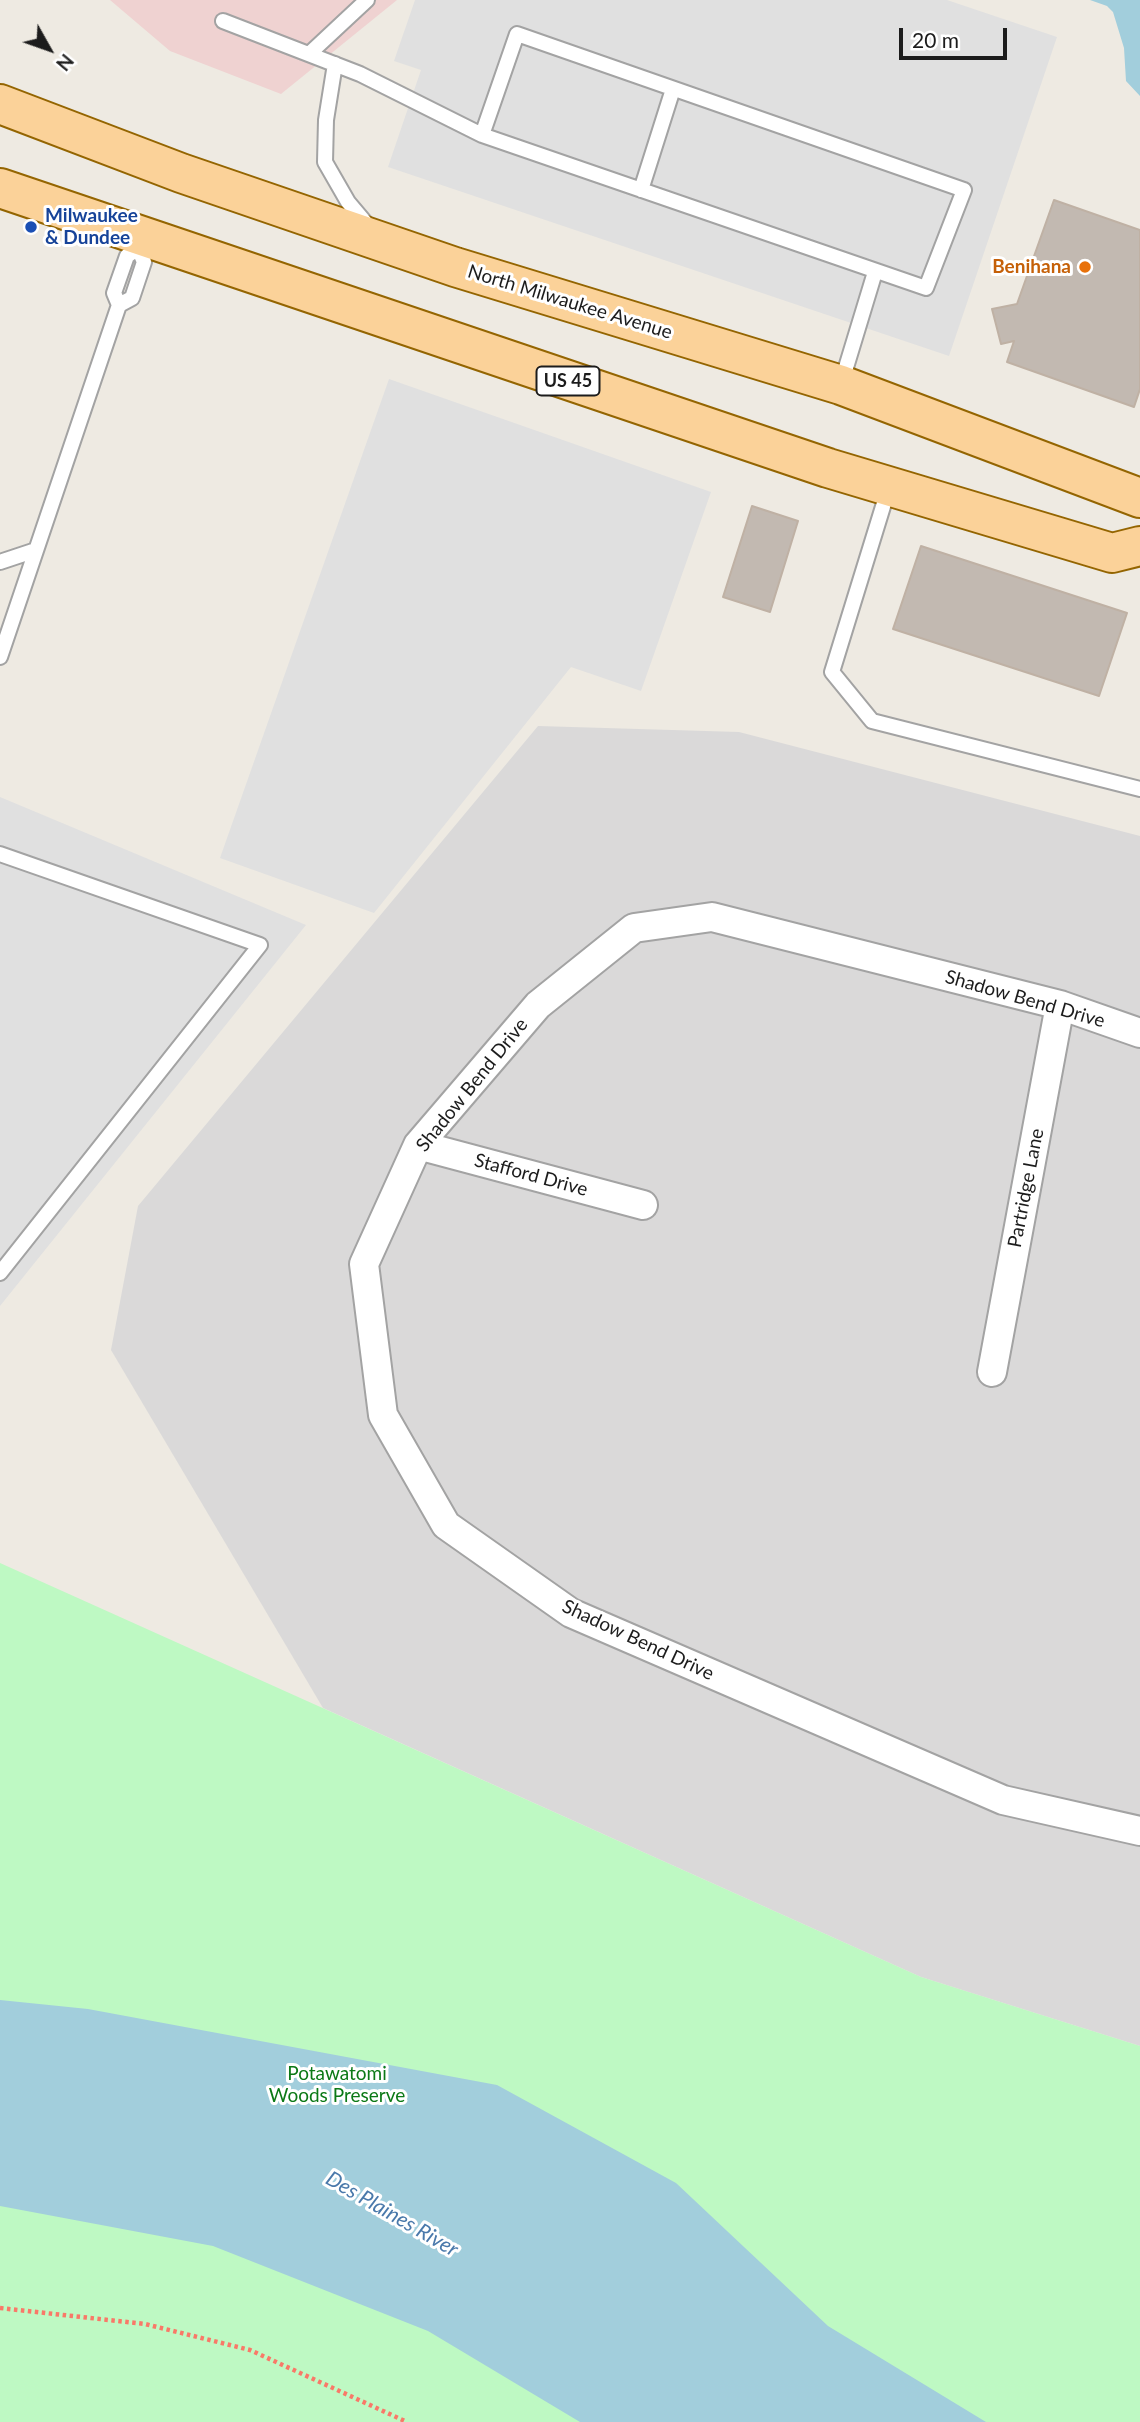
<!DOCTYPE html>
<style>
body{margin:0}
#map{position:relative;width:1140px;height:2422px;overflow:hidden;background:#eeeae2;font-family:Lato,sans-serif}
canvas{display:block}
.north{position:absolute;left:14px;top:14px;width:70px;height:70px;-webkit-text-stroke:5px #fff;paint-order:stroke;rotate:130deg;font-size:19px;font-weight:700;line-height:28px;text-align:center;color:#1c1c1c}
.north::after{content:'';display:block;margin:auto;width:24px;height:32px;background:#1c1c1c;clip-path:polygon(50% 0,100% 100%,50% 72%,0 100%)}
.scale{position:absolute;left:899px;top:28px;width:108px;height:32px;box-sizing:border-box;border:4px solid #1c1c1c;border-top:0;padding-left:9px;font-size:21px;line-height:24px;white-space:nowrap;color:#1c1c1c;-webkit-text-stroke:5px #fff;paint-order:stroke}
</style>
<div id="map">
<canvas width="1140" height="2422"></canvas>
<div class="north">N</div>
<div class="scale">20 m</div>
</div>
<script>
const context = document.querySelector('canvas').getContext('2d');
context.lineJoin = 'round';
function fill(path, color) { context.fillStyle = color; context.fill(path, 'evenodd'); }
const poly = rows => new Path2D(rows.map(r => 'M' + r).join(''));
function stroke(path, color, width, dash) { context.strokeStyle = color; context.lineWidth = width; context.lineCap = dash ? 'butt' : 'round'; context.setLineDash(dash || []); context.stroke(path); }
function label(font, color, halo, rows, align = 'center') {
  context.font = font + ' Lato,sans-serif'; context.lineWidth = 6; context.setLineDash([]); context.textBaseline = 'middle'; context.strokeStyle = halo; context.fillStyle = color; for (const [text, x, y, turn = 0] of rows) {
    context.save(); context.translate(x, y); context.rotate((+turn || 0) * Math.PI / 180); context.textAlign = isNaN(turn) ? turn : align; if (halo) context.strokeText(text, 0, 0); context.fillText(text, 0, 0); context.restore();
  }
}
const residential = poly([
 [538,726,739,732,1140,836,1140,2046,921,1977,323,1708,111,1350,138,1206]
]);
const commercial = poly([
 [110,0,397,0,281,94,170,51]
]);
const park = poly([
 [0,1563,921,1977,1140,2046,1140,2422,0,2422]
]);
const parking = poly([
 [415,0,947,0,1057,37,949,356,388,167,421,70,394,61],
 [389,379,711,492,641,691,571,667,374,913,220,858],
 [0,797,306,925,0,1306]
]);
const water = poly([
 [1090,0,1140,0,1140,96,1126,81,1124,48,1113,12,1107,6],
 [0,2000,88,2009,497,2085,676,2183,828,2326,986,2422,580,2422,428,2331,213,2246,0,2206]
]);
const building = poly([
 [1054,200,1140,230,1140,389,1134,407,1007,362,1014,341,1001,344,992,309,1017,304,1054,200],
 [752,506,798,521,770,612,723,597,752,506],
 [921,546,1127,613,1099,696,893,629,921,546]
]);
const path = poly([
 [0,2308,145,2324,250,2350,407,2422]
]);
const lane = poly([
 [223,21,360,74,482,135,926,288,964,190,517,34,482,135],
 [309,54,367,0],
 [335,64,326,120,325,162,348,202,370,228],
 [641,190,673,89],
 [119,305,114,293,127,256,138,248,140,241],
 [841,384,875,272],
 [889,487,832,672,872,721,1140,789],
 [0,562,36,550],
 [0,657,119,305,132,298,144,262,138,248],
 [0,854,260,945,0,1273]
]);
const street = poly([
 [1140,1033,1060,1005,712,917,634,928,538,1005,418,1145,364,1264,383,1415,446,1525,571,1613,1003,1800,1140,1831],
 [418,1145,643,1205],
 [992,1372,1060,1005]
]);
const primary = poly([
 [0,104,181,173,455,267,841,385,1140,498],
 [0,188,828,468,1112,553,1140,546]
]);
const markers = [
 [31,227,7,"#1a4fb4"],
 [1085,267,7,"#e8710a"]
];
const shields = [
 [568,381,63]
];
const shieldNames = [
 ["US 45",568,381]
];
const transitNames = [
 ["Milwaukee",45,216],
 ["& Dundee",45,238]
];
const foodNames = [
 ["Benihana",1071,267]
];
const streetNames = [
 ["North Milwaukee Avenue",570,302,17],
 ["Shadow Bend Drive",1025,999,16],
 ["Shadow Bend Drive",472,1085,-51],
 ["Stafford Drive",531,1175,15],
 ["Partridge Lane",1026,1188,-79],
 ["Shadow Bend Drive",638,1640,25]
];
const parkNames = [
 ["Potawatomi",337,2074],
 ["Woods Preserve",337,2096]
];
const waterNames = [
 ["Des Plaines River",392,2214,30]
];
fill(residential, '#dad9d9');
fill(commercial, '#efd2d1');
fill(park, '#bef9c3');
fill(parking, '#e0e0e0');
fill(water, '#a2cedc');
fill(building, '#c2b9b1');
stroke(building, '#bfb1a4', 2);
stroke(lane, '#a3a3a3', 18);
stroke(street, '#a3a3a3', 32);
stroke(primary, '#946501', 42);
stroke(path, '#f97968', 4.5, [3.5, 3.5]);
stroke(lane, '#fff', 14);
stroke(street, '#fff', 28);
stroke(primary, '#fbd299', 38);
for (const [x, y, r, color] of markers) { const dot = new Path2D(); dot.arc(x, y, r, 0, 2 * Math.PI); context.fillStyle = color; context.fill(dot); stroke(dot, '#fff', 2.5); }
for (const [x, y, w] of shields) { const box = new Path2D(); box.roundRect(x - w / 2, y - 14.5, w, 29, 5); context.fillStyle = '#fff'; context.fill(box); stroke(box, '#1c1c1c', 2); }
label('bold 18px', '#1c1c1c', null, shieldNames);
label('bold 19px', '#164399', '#fff', transitNames, 'left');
label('bold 19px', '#c56008', '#fff', foodNames, 'right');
label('19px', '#1c1c1c', '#fff', streetNames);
label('19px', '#0c7916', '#fff', parkNames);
label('italic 21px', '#4a79ab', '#fff', waterNames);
</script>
